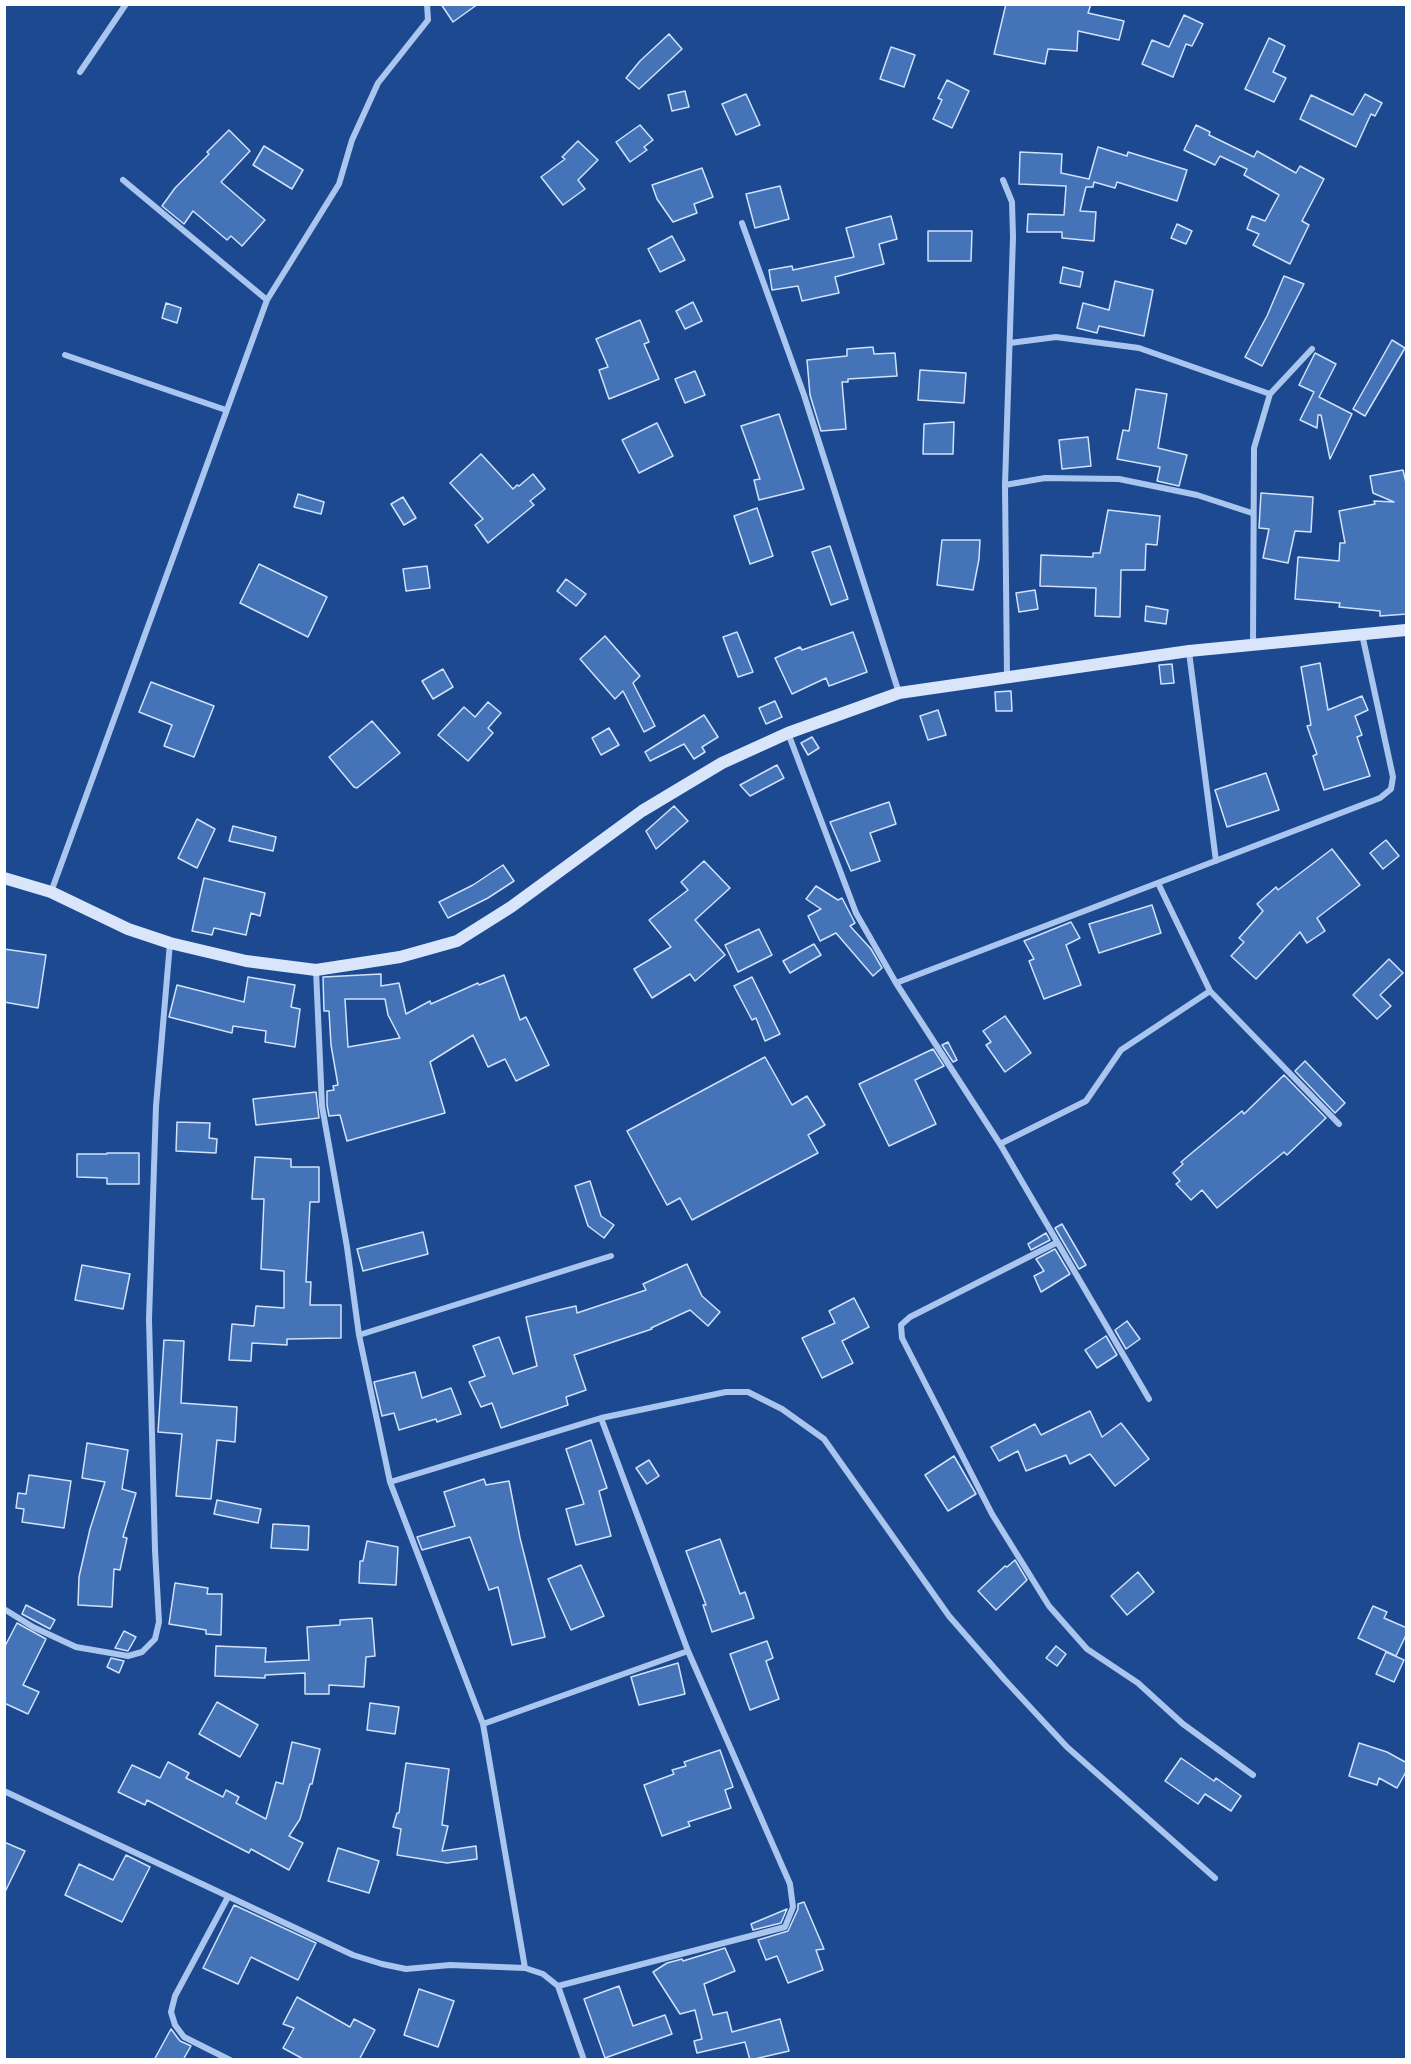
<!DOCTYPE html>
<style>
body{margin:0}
#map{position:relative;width:1411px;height:2064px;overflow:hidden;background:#1c4990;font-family:"IBM Plex Sans",sans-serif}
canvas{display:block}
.frame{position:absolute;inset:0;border:6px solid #fff;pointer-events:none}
</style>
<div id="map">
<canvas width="1411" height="2064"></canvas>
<div class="frame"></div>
</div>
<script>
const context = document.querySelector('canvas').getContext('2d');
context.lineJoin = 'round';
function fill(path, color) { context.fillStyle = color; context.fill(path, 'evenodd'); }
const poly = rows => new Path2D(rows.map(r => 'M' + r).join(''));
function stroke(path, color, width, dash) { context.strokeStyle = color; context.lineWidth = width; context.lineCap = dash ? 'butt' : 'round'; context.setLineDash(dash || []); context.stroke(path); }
const building = poly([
 [441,4,478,4,453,22,441,4],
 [1006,4,1091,4,1088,13,1124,21,1119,40,1078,31,1077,51,1048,49,1045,64,994,54,1006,4],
 [1184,15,1203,24,1192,46,1186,44,1173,77,1142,64,1152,40,1169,47,1184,15],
 [669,34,682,49,639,89,626,78,640,61,669,34],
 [1269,38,1285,46,1273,72,1286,78,1274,102,1245,89,1269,38],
 [891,47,915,55,904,87,880,79,891,47],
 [947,80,969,91,952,128,933,119,942,100,938,98,947,80],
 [685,91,689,107,672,111,668,95,685,91],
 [746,94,760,125,736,135,722,104,746,94],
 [1365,94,1382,103,1375,116,1371,114,1356,147,1300,119,1311,95,1353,115,1365,94],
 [640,125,653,140,644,147,647,150,630,162,616,142,640,125],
 [1196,125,1210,132,1209,135,1254,157,1257,151,1296,173,1300,166,1324,179,1302,221,1309,225,1290,264,1253,245,1259,234,1247,229,1252,216,1265,221,1279,195,1244,175,1247,169,1220,156,1215,165,1184,150,1196,125],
 [229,130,250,151,221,182,265,220,242,246,231,236,227,240,193,211,184,224,162,206,175,188,209,154,207,152,229,130],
 [578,141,598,160,578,180,585,189,563,205,541,177,565,159,562,157,578,141],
 [264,146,303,170,292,189,253,165,264,146],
 [1098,147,1127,156,1128,152,1187,170,1177,201,1117,182,1115,188,1094,182,1093,187,1086,187,1080,211,1096,212,1094,241,1062,238,1062,232,1027,232,1028,214,1064,215,1066,186,1019,184,1020,152,1062,154,1061,173,1089,179,1098,147],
 [702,168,713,197,694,204,697,213,673,222,657,199,652,185,702,168],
 [780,186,789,219,755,228,746,194,780,186],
 [891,216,897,239,879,244,884,264,835,277,839,293,802,301,798,286,772,290,769,270,792,266,793,270,854,257,846,228,891,216],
 [1177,224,1192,231,1186,244,1171,238,1177,224],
 [928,231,972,231,971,261,928,261,928,231],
 [672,236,685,260,660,272,648,249,672,236],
 [1063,267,1083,272,1080,287,1060,283,1063,267],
 [1284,276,1304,284,1262,366,1245,357,1267,316,1284,276],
 [1115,281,1153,290,1144,336,1099,326,1097,333,1077,328,1083,303,1109,310,1115,281],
 [693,302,702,321,685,329,676,311,693,302],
 [166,303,181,308,177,323,162,318,166,303],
 [640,320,649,342,644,344,659,379,609,399,599,370,608,367,596,339,640,320],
 [1392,340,1405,348,1365,416,1353,409,1392,340],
 [873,347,874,354,895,353,897,376,848,379,848,382,842,382,846,429,821,431,810,395,807,360,847,356,847,349,873,347],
 [1315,353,1336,364,1319,397,1352,414,1330,459,1321,415,1318,415,1317,428,1300,420,1314,392,1299,385,1315,353],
 [920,370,966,373,964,403,918,400,920,370],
 [695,371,705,395,685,403,675,379,695,371],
 [1136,389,1167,394,1158,448,1187,455,1179,486,1157,481,1160,467,1117,459,1123,430,1129,431,1136,389],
 [779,414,804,489,759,500,754,480,760,479,741,426,779,414],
 [954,422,953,454,923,454,924,424,954,422],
 [657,423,673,456,639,473,622,440,657,423],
 [1088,437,1091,466,1062,469,1059,440,1088,437],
 [481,454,513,489,517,485,519,486,533,474,545,489,530,501,534,505,488,543,475,525,483,519,450,483,481,454],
 [1403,470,1407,487,1407,614,1380,616,1380,611,1339,607,1340,603,1295,599,1298,557,1339,561,1340,543,1345,543,1339,511,1375,504,1374,501,1394,502,1373,493,1370,476,1403,470],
 [1261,493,1313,497,1311,532,1295,531,1288,563,1263,558,1269,529,1259,528,1261,493],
 [298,494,324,502,321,514,294,507,298,494],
 [403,497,416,518,404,525,391,504,403,497],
 [757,508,773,556,750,564,734,516,757,508],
 [1108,510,1160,516,1157,545,1146,544,1145,570,1121,570,1120,617,1095,616,1096,588,1040,586,1041,555,1093,557,1093,553,1100,553,1108,510],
 [942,540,980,540,979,559,973,590,937,585,942,540],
 [830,546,848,599,831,605,812,552,830,546],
 [259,564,327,597,308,637,240,603,259,564],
 [427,566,430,588,406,591,403,569,427,566],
 [566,579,586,594,576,606,557,591,566,579],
 [1035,590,1038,609,1019,612,1016,593,1035,590],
 [1146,606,1168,610,1166,624,1145,621,1146,606],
 [737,632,753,672,738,677,723,637,737,632],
 [853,632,867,672,829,686,826,678,792,694,775,658,800,647,802,650,853,632],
 [605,636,640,676,633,683,655,726,644,732,623,691,615,699,580,659,605,636],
 [1320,663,1328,710,1362,696,1368,710,1355,716,1362,735,1357,737,1370,776,1324,790,1313,756,1317,754,1307,726,1311,725,1301,667,1320,663],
 [1172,664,1174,683,1161,684,1159,665,1172,664],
 [443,669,453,687,433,699,422,681,443,669],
 [151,682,214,706,194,757,164,746,172,725,139,712,151,682],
 [1011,691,1012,711,996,711,995,692,1011,691],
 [775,701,782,717,766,724,759,708,775,701],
 [488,702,501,713,488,728,493,733,468,761,438,735,464,707,475,717,488,702],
 [938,710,946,735,928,740,920,716,938,710],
 [704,715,718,737,702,747,705,752,694,759,684,744,650,761,645,752,704,715],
 [372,721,400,753,357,788,354,787,329,757,372,721],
 [609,728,619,745,601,755,592,738,609,728],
 [812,737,819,748,808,755,801,743,812,737],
 [777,765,784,778,750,796,740,785,777,765],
 [1266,773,1279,810,1227,827,1215,790,1266,773],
 [889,802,896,824,870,833,880,861,851,871,830,822,889,802],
 [674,806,688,821,656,849,646,831,674,806],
 [197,819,215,829,197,868,178,858,197,819],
 [233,826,276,837,273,851,229,841,233,826],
 [1386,840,1399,856,1383,869,1370,853,1386,840],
 [1332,849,1360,885,1317,918,1325,931,1307,943,1300,932,1256,979,1231,956,1244,942,1239,938,1263,911,1257,904,1276,887,1278,890,1332,849],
 [704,861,730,888,695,920,725,955,695,981,690,974,652,998,634,969,671,947,649,920,688,890,681,882,704,861],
 [503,865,514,881,488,898,448,918,439,902,473,885,503,865],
 [204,878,265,893,260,916,251,913,246,935,214,928,212,935,192,931,204,878],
 [816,886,838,900,842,898,855,923,850,926,871,949,882,968,873,976,836,933,820,941,808,916,821,909,806,899,816,886],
 [1152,905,1161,933,1099,953,1089,924,1152,905],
 [1071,922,1080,938,1066,945,1081,985,1044,999,1029,961,1034,959,1024,941,1071,922],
 [759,929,772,955,738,972,725,945,759,929],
 [814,944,821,955,790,973,783,961,814,944],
 [4,949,46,955,38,1008,4,1002,4,949],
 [1389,959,1403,973,1380,995,1391,1006,1377,1019,1353,995,1389,959],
 [381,974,381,986,399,983,406,1014,430,1001,431,1004,478,983,479,985,504,975,520,1020,526,1017,549,1065,516,1081,505,1059,488,1067,473,1035,430,1062,445,1113,347,1141,340,1115,329,1116,327,1105,327,1091,334,1090,333,1086,338,1085,331,1045,329,1011,324,1011,323,977,381,974],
 [345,999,385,999,388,1015,400,1038,348,1047,345,999],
 [248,977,295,985,291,1007,300,1009,295,1047,265,1042,266,1031,233,1026,232,1033,169,1017,177,985,244,1002,248,977],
 [752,977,780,1034,765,1041,756,1018,752,1020,734,986,752,977],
 [1005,1016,1031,1053,1005,1072,986,1045,991,1042,983,1031,1005,1016],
 [948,1042,957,1060,953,1062,942,1045,948,1042],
 [933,1049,944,1066,915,1080,936,1124,889,1146,859,1084,933,1049],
 [765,1057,792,1105,807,1096,825,1125,808,1135,818,1153,692,1220,680,1198,667,1205,627,1131,765,1057],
 [1305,1061,1345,1103,1335,1113,1295,1071,1305,1061],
 [1284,1075,1326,1118,1287,1155,1284,1152,1217,1208,1202,1190,1191,1200,1176,1184,1180,1181,1173,1173,1183,1164,1181,1162,1242,1111,1244,1114,1284,1075],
 [316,1092,319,1118,256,1125,253,1099,316,1092],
 [177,1122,210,1123,209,1138,217,1139,216,1153,176,1151,177,1122],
 [107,1153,139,1153,139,1184,107,1184,107,1178,77,1177,77,1154,107,1154,107,1153],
 [255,1157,291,1159,291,1167,319,1167,319,1202,310,1202,306,1282,311,1282,310,1305,341,1305,341,1338,287,1339,287,1345,252,1343,251,1361,229,1360,232,1324,254,1326,256,1306,284,1308,284,1271,261,1269,264,1199,252,1199,255,1157],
 [590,1181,601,1216,614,1225,604,1238,588,1226,575,1186,590,1181],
 [1062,1224,1086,1265,1079,1269,1055,1228,1062,1224],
 [423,1232,428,1254,363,1271,357,1249,423,1232],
 [1046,1233,1050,1240,1031,1250,1028,1244,1046,1233],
 [1055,1249,1070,1274,1041,1292,1034,1276,1044,1271,1036,1259,1055,1249],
 [687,1264,702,1296,720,1312,708,1326,690,1310,651,1328,652,1329,574,1355,586,1390,566,1397,568,1405,501,1428,492,1403,481,1407,469,1382,485,1376,473,1346,499,1337,513,1374,537,1366,526,1317,576,1306,577,1313,646,1290,643,1284,687,1264],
 [82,1265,130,1274,123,1309,75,1300,82,1265],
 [854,1298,869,1327,842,1341,853,1363,822,1378,802,1338,835,1323,829,1311,854,1298],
 [1127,1321,1140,1339,1126,1349,1115,1330,1127,1321],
 [1106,1336,1117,1355,1097,1368,1085,1350,1106,1336],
 [164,1340,184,1341,181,1403,237,1407,235,1442,217,1440,211,1499,176,1496,182,1434,158,1432,164,1340],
 [415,1372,422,1398,451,1388,461,1414,437,1422,436,1419,399,1430,394,1413,382,1416,374,1382,415,1372],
 [1090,1411,1102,1437,1121,1423,1149,1459,1115,1486,1090,1454,1070,1464,1066,1455,1026,1471,1018,1451,999,1461,991,1447,1035,1424,1041,1435,1090,1411],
 [591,1440,607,1488,599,1491,611,1536,576,1545,566,1509,584,1504,566,1449,591,1440],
 [87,1443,128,1450,122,1489,136,1493,123,1537,127,1538,120,1570,114,1569,112,1607,78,1605,79,1577,90,1529,105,1482,82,1478,87,1443],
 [954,1456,976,1494,948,1511,925,1475,954,1456],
 [649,1460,659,1476,647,1484,636,1468,649,1460],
 [29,1475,71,1481,64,1528,22,1522,24,1509,16,1508,18,1493,26,1494,29,1475],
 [484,1479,486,1485,509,1481,520,1538,545,1637,512,1645,498,1587,489,1590,470,1537,422,1550,417,1537,455,1526,444,1492,484,1479],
 [217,1500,261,1509,258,1523,214,1514,217,1500],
 [273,1524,309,1526,308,1550,271,1548,273,1524],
 [720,1539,740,1594,745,1592,754,1618,712,1632,703,1605,706,1605,686,1551,720,1539],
 [367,1541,398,1547,396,1585,359,1583,360,1561,363,1561,367,1541],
 [1015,1560,1027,1580,996,1610,978,1591,1005,1566,1007,1567,1015,1560],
 [581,1565,604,1616,571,1630,548,1579,581,1565],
 [1138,1572,1154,1592,1127,1615,1111,1596,1138,1572],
 [175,1583,208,1588,207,1594,222,1594,221,1635,206,1634,206,1630,169,1624,175,1583],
 [26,1605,55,1620,50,1629,22,1614,26,1605],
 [1373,1606,1387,1612,1384,1618,1407,1628,1407,1633,1396,1656,1358,1638,1373,1606],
 [372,1618,375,1656,366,1657,364,1687,329,1685,329,1694,305,1694,305,1673,265,1675,265,1678,215,1676,216,1646,266,1648,265,1662,309,1660,307,1627,340,1625,340,1620,372,1618],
 [17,1623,46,1639,23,1685,39,1692,28,1714,4,1703,4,1648,17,1623],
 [124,1631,136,1637,128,1651,115,1648,124,1631],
 [767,1641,773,1658,766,1661,779,1699,750,1710,730,1654,767,1641],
 [1056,1646,1066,1654,1057,1666,1046,1658,1056,1646],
 [1386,1652,1404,1660,1394,1682,1376,1674,1386,1652],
 [111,1658,124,1661,119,1673,107,1667,111,1658],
 [678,1663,685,1694,639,1705,631,1677,678,1663],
 [217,1702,258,1725,240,1757,199,1734,217,1702],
 [370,1703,399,1707,395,1734,367,1730,370,1703],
 [292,1742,320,1749,312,1784,310,1784,300,1819,289,1836,303,1843,289,1870,251,1849,249,1853,147,1800,145,1805,118,1792,132,1765,160,1778,168,1762,189,1773,186,1778,223,1797,226,1790,239,1797,236,1803,266,1819,276,1782,283,1784,292,1742],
 [1359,1743,1387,1752,1407,1763,1407,1770,1397,1788,1379,1778,1377,1785,1349,1776,1359,1743],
 [720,1750,733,1787,725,1790,731,1808,688,1822,690,1826,662,1836,644,1785,674,1774,672,1770,686,1766,684,1762,720,1750],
 [1181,1758,1214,1781,1216,1778,1241,1796,1231,1811,1205,1794,1198,1804,1165,1781,1181,1758],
 [406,1763,449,1769,442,1825,448,1826,442,1851,476,1846,477,1859,447,1863,397,1855,401,1829,393,1827,397,1813,399,1813,406,1763],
 [4,1842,25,1851,4,1894,4,1842],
 [338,1848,379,1861,369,1893,328,1881,338,1848],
 [126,1855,150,1867,122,1922,65,1895,79,1864,113,1880,126,1855],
 [804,1902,824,1949,816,1950,823,1970,788,1983,777,1956,766,1960,758,1940,788,1931,798,1909,798,1904,804,1902],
 [234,1905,316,1943,298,1980,251,1957,238,1984,203,1968,234,1905],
 [787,1909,781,1923,753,1930,751,1924,787,1909],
 [725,1948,735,1971,704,1984,713,2015,727,2012,732,2032,780,2019,789,2051,750,2060,745,2042,697,2053,694,2041,702,2039,695,2010,680,2014,653,1972,667,1963,682,1959,683,1961,725,1948],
 [619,1986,633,2026,665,2015,672,2034,605,2058,584,1999,619,1986],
 [419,1989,454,2001,438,2047,404,2035,419,1989],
 [297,1997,350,2027,354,2019,375,2030,359,2060,305,2060,283,2048,294,2028,283,2024,297,1997],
 [171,2029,180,2041,191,2046,183,2060,154,2060,171,2029]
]);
const street = poly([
 [80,72,126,4],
 [123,180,267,300],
 [1003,180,1012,202,1013,237,1005,485,1007,676],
 [742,223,804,395,899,693],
 [1010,343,1056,337,1139,348,1270,394],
 [65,355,226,410],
 [1005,485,1045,478,1119,479,1197,495,1252,513],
 [1253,643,1254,448,1270,394,1312,349],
 [1189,652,1216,861],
 [788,733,856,913,896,983,1000,1144,1149,1399],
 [1158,883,1210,991,1339,1124],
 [51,892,267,300,339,184,352,140,378,83,428,20,427,4],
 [316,970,322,1106,347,1247,359,1335,390,1482,483,1724,525,1968],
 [896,983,1380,798,1391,789,1393,777,1362,634],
 [1000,1144,1086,1101,1121,1050,1210,991],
 [1056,1243,910,1317,901,1325,902,1338,992,1514,1049,1606,1087,1649,1138,1683,1183,1724,1253,1775],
 [359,1335,611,1256],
 [390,1482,601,1418,726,1392,748,1392,782,1409,824,1439,949,1616,1004,1679,1067,1747,1215,1878],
 [4,1609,33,1627,76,1647,128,1656,142,1652,155,1639,159,1622,155,1550,149,1319,156,1106,170,943],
 [483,1724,688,1651],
 [4,1791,353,1955,382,1964,406,1969,450,1965,525,1968,543,1974,558,1986,584,2060],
 [228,1897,175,1996,171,2012,175,2025,184,2037,230,2060],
 [558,1986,785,1927,793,1907,790,1884,688,1651,601,1418]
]);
const secondary = poly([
 [4,878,51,892,128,929,170,943,246,961,316,970,400,957,457,941,511,907,642,811,722,763,788,733,899,693,1189,651,1406,630]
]);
fill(building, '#4473b8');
stroke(building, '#d1e2fa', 1.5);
stroke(street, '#abc6ee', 6);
stroke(secondary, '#d8e5fa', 12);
</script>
